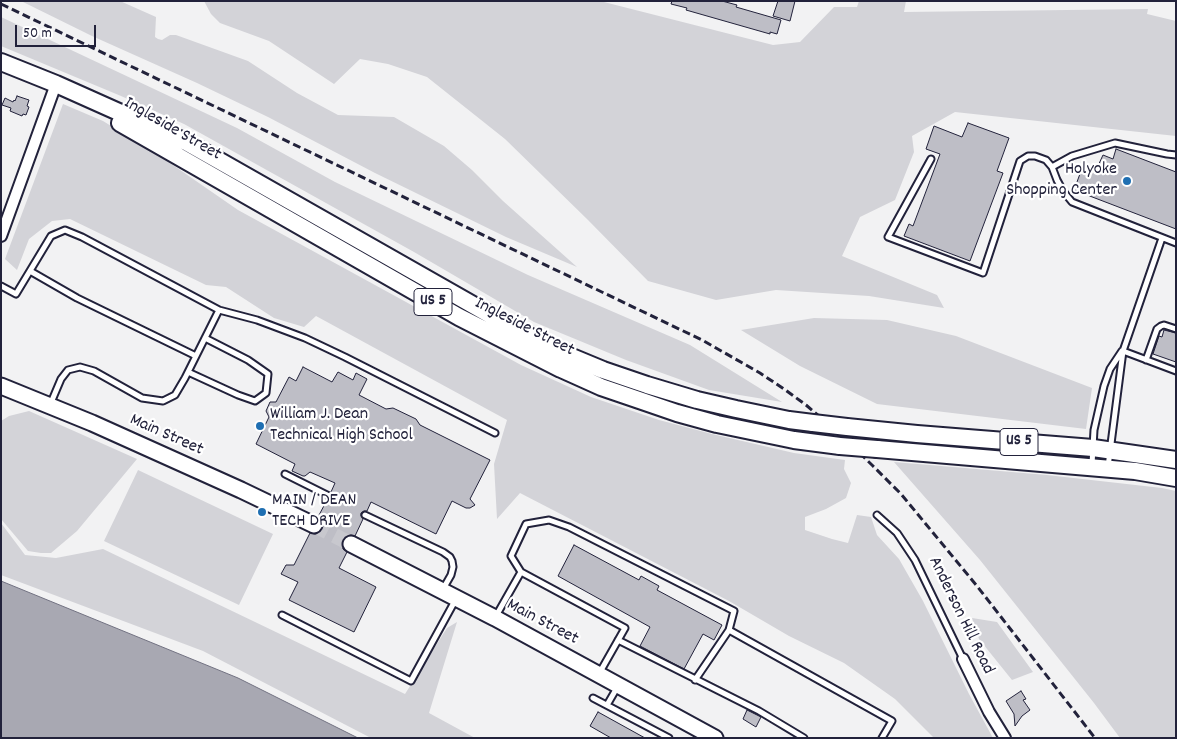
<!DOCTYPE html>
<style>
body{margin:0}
#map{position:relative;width:1177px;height:739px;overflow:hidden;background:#f2f2f3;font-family:Dekko,sans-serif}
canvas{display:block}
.frame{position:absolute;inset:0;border:2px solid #22223b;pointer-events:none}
.scale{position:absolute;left:15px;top:25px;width:81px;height:22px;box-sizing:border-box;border:2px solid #22223b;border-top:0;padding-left:6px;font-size:15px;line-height:18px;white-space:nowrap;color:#22223b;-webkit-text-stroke:4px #fff;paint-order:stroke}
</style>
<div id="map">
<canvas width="1177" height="739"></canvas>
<div class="frame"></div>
<div class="scale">50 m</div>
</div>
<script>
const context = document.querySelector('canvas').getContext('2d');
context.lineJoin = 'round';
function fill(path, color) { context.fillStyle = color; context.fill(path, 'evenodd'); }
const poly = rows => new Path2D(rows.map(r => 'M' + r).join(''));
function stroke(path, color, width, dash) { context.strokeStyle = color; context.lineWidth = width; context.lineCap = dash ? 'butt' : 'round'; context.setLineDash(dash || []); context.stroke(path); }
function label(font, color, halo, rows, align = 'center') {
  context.font = font + ' Dekko,sans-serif'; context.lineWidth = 4.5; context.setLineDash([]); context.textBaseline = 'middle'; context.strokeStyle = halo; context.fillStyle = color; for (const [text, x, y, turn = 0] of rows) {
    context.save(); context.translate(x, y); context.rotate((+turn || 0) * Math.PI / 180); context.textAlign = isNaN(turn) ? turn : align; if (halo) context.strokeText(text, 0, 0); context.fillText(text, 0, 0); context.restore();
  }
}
const green = poly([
 [21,1,120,1,156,17,155,37,158,39,162,40,170,35,176,35,248,61,297,93,338,115,394,117,444,146,472,170,503,201,577,267,506,237,375,173,268,117,197,83,92,36],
 [204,1,600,1,773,45,800,42,834,7,857,7,859,1,906,1,904,12,1148,9,1147,14,1176,21,1176,136,955,112,912,136,914,152,895,200,860,217,842,256,937,295,944,308,869,296,776,290,716,300,648,281,588,220,505,139,427,77,388,64,360,59,334,84,269,41,220,23,211,14],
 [1,17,237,128,335,182,528,275,690,345,782,402,709,390,626,360,534,322,414,252,184,124,121,96,1,46],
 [63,104,103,121,157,154,238,210,521,365,591,397,659,420,712,434,794,453,845,460,844,469,851,483,846,498,826,509,805,517,805,530,832,539,848,543,857,515,871,517,877,535,899,559,923,601,969,694,993,738,934,738,895,699,844,663,789,636,729,601,520,493,497,519,494,464,507,420,316,316,304,327,274,318,226,287,206,285,70,219,52,221,29,239,17,270,5,259],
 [814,318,887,320,956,336,1092,388,1086,429,877,404,800,366,741,330],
 [29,411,137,459,77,531,51,553,41,553,28,551,1,519,1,421,9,416],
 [894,462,1047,475,1162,488,1176,491,1176,738,1120,738,1094,703,980,560],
 [138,470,273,534,239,605,104,541],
 [1,523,25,555,56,558,103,549,405,694,447,628,457,622,429,713,475,738,371,738,203,651,1,575],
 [972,618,997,622,1033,672,1012,680,979,639]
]);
const water = poly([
 [1,581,238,678,358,738,1,738,1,581]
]);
const building = poly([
 [672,1,722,1,737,5,736,7,781,20,777,34,770,32,770,34,686,10,687,8,671,4,672,1],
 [778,1,795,1,790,21,773,16,778,1],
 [17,96,29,100,27,106,29,107,26,115,23,114,22,116,10,111,11,108,2,105,5,98,13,102,14,100,15,101,17,96],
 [968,123,1009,138,997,171,1003,173,970,261,904,236,909,224,913,226,940,154,926,149,934,126,962,137,968,123],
 [1116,149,1176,172,1176,229,1074,190,1084,163,1097,168,1103,155,1113,159,1116,149],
 [1164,330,1176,333,1176,362,1153,354,1159,336,1162,337,1164,330],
 [303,367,332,382,338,372,353,380,356,373,367,379,359,395,386,409,393,408,416,419,420,425,490,460,470,499,475,505,470,508,466,508,452,501,436,534,371,502,367,511,364,511,361,513,361,516,363,519,355,536,351,535,346,536,342,540,342,544,343,549,347,552,339,568,376,587,354,632,289,600,298,582,281,574,286,565,294,565,310,533,315,534,319,533,322,529,323,524,321,519,318,517,327,500,331,500,333,498,333,494,331,492,335,483,310,472,305,476,303,476,292,471,295,464,256,444,269,417,266,411,270,402,276,402,289,377,296,381,303,367],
 [574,545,639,580,641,576,659,586,657,590,722,625,714,640,703,634,684,669,640,646,650,627,558,576,574,545],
 [1021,691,1026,699,1023,700,1030,710,1022,716,1015,726,1014,714,1006,701,1021,691],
 [747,710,761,717,756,727,743,719,747,710],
 [598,712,645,738,611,738,590,726,598,712]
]);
const secondaryTunnel = poly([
 [314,525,351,544]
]);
const lane = poly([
 [931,159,888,237,983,273,1020,161,1028,156,1035,156,1046,160,1052,167,1057,180,1063,191,1072,202,1176,243],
 [1052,167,1072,156,1115,143,1167,154,1176,155],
 [30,271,77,298,196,356],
 [1,286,16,294,51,236,65,230,82,237,219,310],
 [1123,351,1176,371],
 [1146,360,1157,329,1161,326,1164,325,1176,329],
 [188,372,238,395,255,401,266,393,268,374,248,360,205,338],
 [50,405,61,379,68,370,80,367,94,371,142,398,163,401,175,395,185,378,219,310,257,320,305,338,345,357,495,433],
 [1092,464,1094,430,1104,386,1110,369,1122,351],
 [1108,467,1123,351,1162,238],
 [285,474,329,496],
 [365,515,443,552,450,557,452,561,453,567,451,575,443,589],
 [877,515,897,533,915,560,963,659],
 [521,572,511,556,526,524,549,520,569,527,734,611,729,630],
 [282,615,411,681,456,599],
 [496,616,521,572,625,628,600,672],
 [618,640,759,711,804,738],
 [695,680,729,630,892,721,882,738],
 [593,698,669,738],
 [607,705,618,686]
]);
const street = poly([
 [1,236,56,84],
 [963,659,989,712,1005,738]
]);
const secondary = poly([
 [1,386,92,423,241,490,314,525],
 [351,544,495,618,715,738]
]);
const primary = poly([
 [1,62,56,84,188,143,517,330,562,353,603,370,647,385,697,400,736,409,789,420,813,423],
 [120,123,459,317,561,369,601,387,645,402,677,413,717,424,794,440,840,446],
 [847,427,917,434,1093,448,1176,460],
 [877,449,1135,471,1176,478]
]);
const rail = poly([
 [1,4,702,340,760,373,784,389,806,405,841,435,873,466,901,494,977,586,1095,738]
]);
const primaryBridge = poly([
 [813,423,847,427],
 [840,446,877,449]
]);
const markers = [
 [1127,181,5,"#1f6fb2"],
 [260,426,5,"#1f6fb2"],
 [262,512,5,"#1f6fb2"]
];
const shields = [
 [433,302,38],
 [1019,442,38]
];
const shieldNames = [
 ["US 5",433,302],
 ["US 5",1019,442]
];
const streetNames = [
 ["Ingleside Street",172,130,30],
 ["Ingleside Street",524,328,27],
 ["Main Street",166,436,24],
 ["Anderson Hill Road",960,616,64],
 ["Main Street",542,623,28]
];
const poiNames = [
 ["Holyoke",1117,171,"right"],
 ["Shopping Center",1117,192,"right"],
 ["William J. Dean",270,416],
 ["Technical High School",270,437],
 ["MAIN / DEAN",272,502],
 ["TECH DRIVE",272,523]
];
fill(green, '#d3d3d8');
fill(water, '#a8a8b2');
stroke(water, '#727282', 1);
fill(building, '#bebec6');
stroke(building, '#22223b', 1);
stroke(secondaryTunnel, '#c8c8ce', 15, [15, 8]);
stroke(lane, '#22223b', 9);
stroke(street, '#22223b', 14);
stroke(secondary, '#22223b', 19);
stroke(primary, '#22223b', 20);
stroke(lane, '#fff', 5);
stroke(street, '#fff', 10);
stroke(secondary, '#fff', 15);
stroke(primary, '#fff', 16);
stroke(rail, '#22223b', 3, [8, 4]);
stroke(primaryBridge, '#22223b', 20, []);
stroke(primaryBridge, '#fff', 16);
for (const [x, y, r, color] of markers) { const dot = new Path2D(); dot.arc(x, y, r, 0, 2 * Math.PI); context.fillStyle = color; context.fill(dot); stroke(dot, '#fff', 2); }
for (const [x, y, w] of shields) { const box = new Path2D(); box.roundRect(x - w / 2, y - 13.5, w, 27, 4); context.fillStyle = '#fff'; context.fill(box); stroke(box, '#22223b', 1); }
label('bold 16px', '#22223b', null, shieldNames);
label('18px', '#22223b', '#fff', streetNames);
label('18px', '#22223b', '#fff', poiNames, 'left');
</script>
